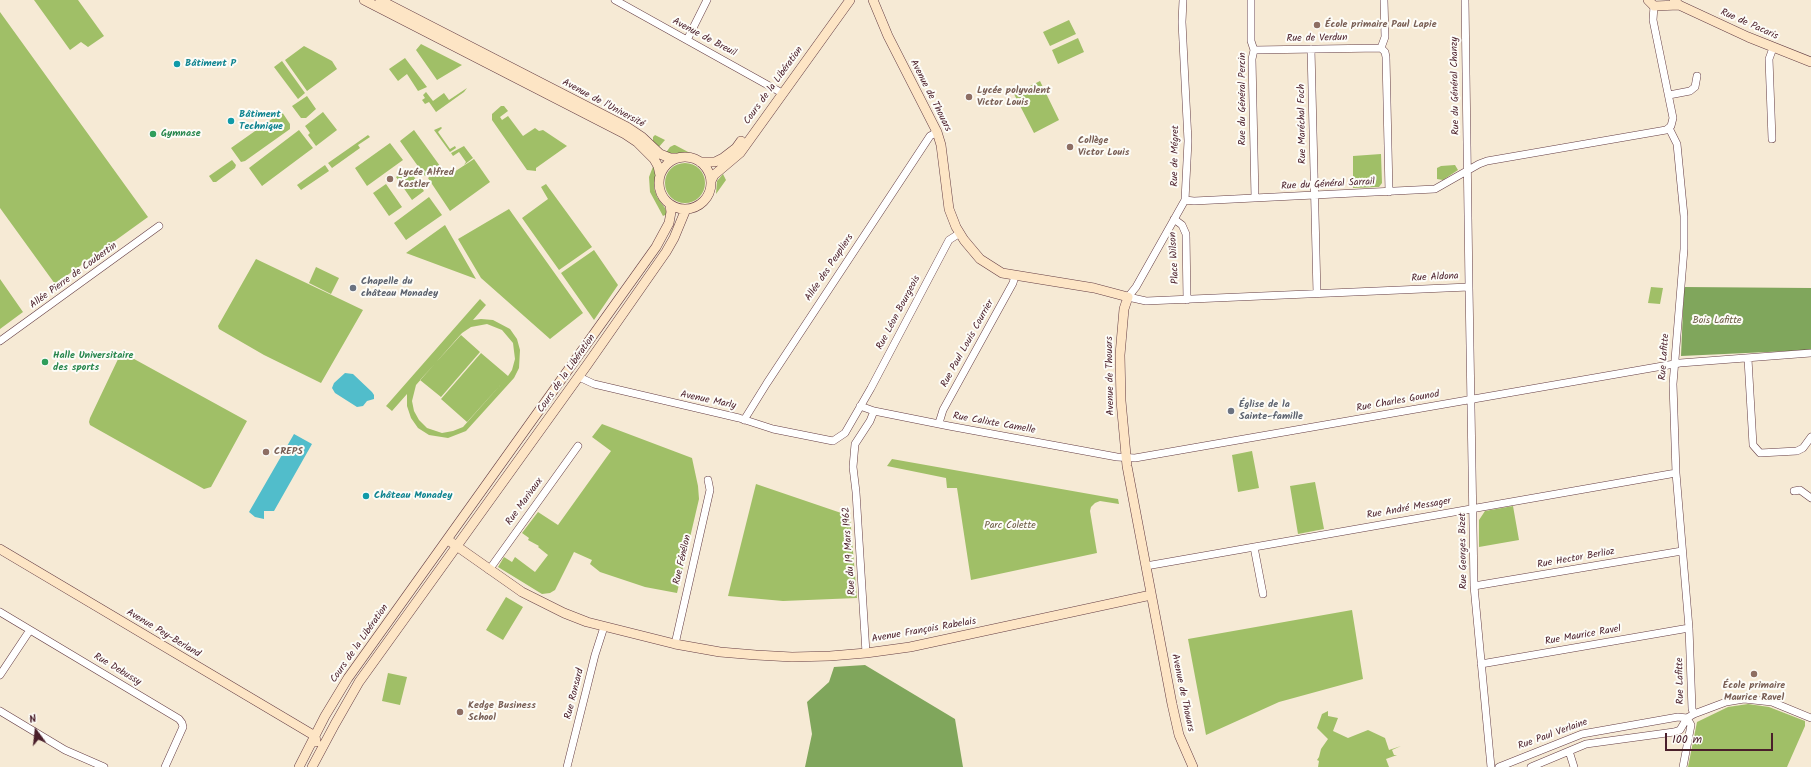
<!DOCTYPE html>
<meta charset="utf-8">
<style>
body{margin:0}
#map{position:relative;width:1811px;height:767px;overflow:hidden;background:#f6ead5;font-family:Kalam,sans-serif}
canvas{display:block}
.north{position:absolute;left:16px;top:711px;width:40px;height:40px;-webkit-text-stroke:3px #fdfcf7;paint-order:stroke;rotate:345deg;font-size:11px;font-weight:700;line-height:16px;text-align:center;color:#4a1f2b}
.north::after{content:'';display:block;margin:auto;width:14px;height:18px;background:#4a1f2b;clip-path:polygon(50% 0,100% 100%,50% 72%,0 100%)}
.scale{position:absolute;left:1665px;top:733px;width:108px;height:18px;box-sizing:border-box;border:2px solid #4a1f2b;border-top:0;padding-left:5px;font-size:12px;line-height:14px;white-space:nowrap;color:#4a1f2b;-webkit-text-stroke:3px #fdfcf7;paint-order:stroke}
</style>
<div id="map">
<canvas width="1811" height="767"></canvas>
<div class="north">N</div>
<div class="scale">100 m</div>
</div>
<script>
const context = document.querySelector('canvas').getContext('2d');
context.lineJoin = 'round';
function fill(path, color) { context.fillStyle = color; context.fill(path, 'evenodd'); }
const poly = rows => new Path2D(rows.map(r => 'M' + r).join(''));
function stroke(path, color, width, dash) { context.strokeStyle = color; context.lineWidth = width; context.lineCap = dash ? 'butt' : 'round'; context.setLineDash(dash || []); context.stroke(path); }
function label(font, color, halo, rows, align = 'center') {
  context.font = font + ' Kalam,sans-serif'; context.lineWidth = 4; context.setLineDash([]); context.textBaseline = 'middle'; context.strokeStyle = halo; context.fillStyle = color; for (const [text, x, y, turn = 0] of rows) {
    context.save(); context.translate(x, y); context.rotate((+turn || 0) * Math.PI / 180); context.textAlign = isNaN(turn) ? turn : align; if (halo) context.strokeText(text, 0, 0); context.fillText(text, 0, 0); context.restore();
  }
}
const green = poly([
 [34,0,78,0,104,36,88,47,81,42,70,50],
 [0,12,148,217,55,284,0,208],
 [1069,20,1076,34,1050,46,1043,32],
 [1078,38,1084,52,1058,64,1052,50],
 [421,44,462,65,437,80,416,50],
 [304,46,332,61,337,69,307,91,285,60],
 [405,58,427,87,418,91,407,74,398,81,389,69],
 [282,61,305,93,298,99,274,67],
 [1040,81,1059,120,1034,133,1014,94],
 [467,88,464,92,436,112,429,102,425,104,422,100,425,98,423,95,426,92,433,101,444,93,449,100],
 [307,96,316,109,306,118,301,118,292,106],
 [501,106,504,106,508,111,500,117,502,120,508,116,523,136,535,128,539,131,543,130,567,146,536,168,536,171,527,170,492,120,492,114],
 [282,112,290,124,290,129,245,161,241,162,231,148],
 [323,112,337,130,316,146,308,135,310,133,305,126],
 [441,127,442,128,438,132,450,149,455,146,456,148,450,152,434,130],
 [299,130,313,148,262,186,249,168],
 [414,130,440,166,425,176,400,141],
 [368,135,370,137,358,145,360,148,332,168,328,163],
 [655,135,665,140,658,148,653,144,653,137],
 [390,143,403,160,367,186,355,168],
 [674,145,675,145,690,153,673,155,665,154,670,147],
 [464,146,473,158,464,165,466,162,459,152,453,156,451,153],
 [1381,154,1382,183,1379,187,1353,188,1353,156],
 [474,159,490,182,450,211,428,178,442,167,448,176],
 [232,160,236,165,235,168,216,182,213,182,209,176],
 '665 183a20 20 0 1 1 40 0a20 20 0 1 1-40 0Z',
 [654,164,656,172,654,188,657,197,665,208,667,214,663,216,650,192,649,177],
 [325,165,329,171,301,190,297,185],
 [1455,165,1458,170,1443,180,1437,179,1437,168,1441,166],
 [408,168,424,191,412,200,396,177],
 [723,174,726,180,716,194,717,181],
 [386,184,402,207,389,216,373,193],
 [546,184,592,247,559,270,522,218,548,199,541,187],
 [429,197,442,215,406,240,394,223],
 [509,209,583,313,550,339,481,278,458,239],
 [445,225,476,279,406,253],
 [594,250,618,285,594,320,561,273],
 [256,259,363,310,321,383,264,355,219,329,218,326],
 [316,267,339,278,331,294,309,283],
 [0,279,23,312,0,329],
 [1651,287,1663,288,1660,304,1648,303],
 [480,299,486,305,473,320,481,319,493,320,510,329,517,339,520,350,519,368,514,378,466,431,448,438,429,435,418,428,411,418,407,406,407,394,392,411,386,406],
 [487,324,502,330,513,343,515,359,512,370,508,376,481,353,441,399,467,422,503,382,463,427,453,431,442,433,427,428,419,420,414,411,412,401,416,385,462,333,471,327],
 [461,335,480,352,441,397,420,380],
 [125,354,247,421,211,487,204,489,90,425,89,422,90,418,119,357],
 [602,424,692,458,698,486,699,499,677,593,645,587,600,572,590,564,592,560,574,552,555,590,550,593,542,594,498,567,504,557,512,562,515,557,535,572,548,555,538,547,539,546,528,540,529,538,522,533,538,512,558,525,611,451,592,437],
 [1252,451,1259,488,1238,492,1232,455],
 [892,459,1112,498,1118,499,1119,504,1100,501,1095,503,1091,507,1090,511,1097,553,971,580,957,488,947,488,946,478,887,466],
 [1315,482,1324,529,1298,534,1290,486],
 [756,484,850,516,857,598,783,601,728,596],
 [1513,506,1519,540,1479,547,1479,520,1485,511],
 [506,597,523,607,503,640,486,630],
 [1352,610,1363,679,1279,702,1206,735,1188,639],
 [388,673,407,677,400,705,382,701],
 [1748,704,1769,707,1805,721,1805,726,1787,767,1688,767,1697,722,1728,707],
 [1328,711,1328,716,1338,718,1333,731,1348,738,1368,730,1385,738,1389,750,1401,746,1392,750,1394,755,1397,755,1386,759,1389,767,1318,767,1319,761,1317,760,1319,757,1321,749,1328,739,1317,728,1322,714]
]);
const forest = poly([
 [1684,287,1811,288,1811,350,1681,356],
 [865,665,955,719,963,767,805,767,812,734,807,702,829,682,834,667]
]);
const water = poly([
 [345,373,353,374,372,392,374,395,374,399,367,401,363,406,357,407,335,393,332,388,334,383],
 [294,434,312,444,274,511,264,511,264,519,255,517,249,512]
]);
const street = poly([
 [615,0,782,93],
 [1183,0,1182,22,1188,141,1185,200,1136,287,1128,297,1146,301,1469,287,1465,0],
 [1251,0,1251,41,1254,50,1252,59,1255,198],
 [687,40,707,0],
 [1381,48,1385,52,1386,57,1389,192],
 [1381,48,1385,37,1384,0],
 [1311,49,1317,294],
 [1254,50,1381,48],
 [1669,95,1690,91,1695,87,1697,76],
 [1669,128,1677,144,1684,216,1684,249,1673,384,1676,473,1689,628,1692,709,1694,714],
 [1772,139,1769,59,1773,48],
 [1185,200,1194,201,1435,189,1479,164,1487,161,1666,130,1671,126,1673,118,1653,20,1654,6],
 [1174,219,1182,225,1186,234,1187,300],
 [1469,287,1474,586,1491,767],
 [0,341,159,226],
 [1748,359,1753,445,1760,453,1797,451,1803,448,1811,437],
 [579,377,594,384,739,418,773,429,833,441,845,433,871,388,949,240,960,233],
 [860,406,874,411,949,426,1117,457,1135,458,1680,363,1811,353],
 [744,420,767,383,930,136,937,132],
 [939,423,943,410,1013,283,1015,276],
 [1794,491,1800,490,1811,498],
 [1254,547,1263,594],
 [1146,566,1676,473],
 [489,570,578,446],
 [1474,586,1682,551],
 [0,612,179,719,182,723,183,727,165,767],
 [675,644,710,490,708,480],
 [866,653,856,492,853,467,855,444,870,421,874,411],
 [1481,664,1689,628],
 [0,675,30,630],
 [0,711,65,750,104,767],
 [1569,751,1574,767],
 [567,767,595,655,604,627],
 [1499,767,1582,734,1678,717,1687,718],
 [1531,767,1586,744,1674,732,1680,730,1687,718,1694,714,1726,702,1744,699,1772,702,1811,718],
 [1683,767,1691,725,1687,718]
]);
const secondary = poly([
 [364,0,625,134,637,142,654,159,658,166,660,175],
 [380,0,627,127,642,137,660,154,670,158,676,158],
 [873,0,888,36,937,132,941,145,949,209,956,227,964,240,980,259,1002,273,1094,288,1128,297,1124,309,1120,355,1121,401,1127,466,1172,704,1179,735,1193,767],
 [1648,0,1654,6,1679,5],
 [1674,0,1679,5,1748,37,1811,62],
 '659 183a26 26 0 1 1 52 0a26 26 0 1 1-52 0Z',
 [700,162,715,162,723,158,736,148,741,141],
 [711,181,714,175,740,153,850,0],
 [448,540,522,592,564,613,587,622,675,644,720,652,756,655,792,657,830,656,866,653,910,647,1151,595],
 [0,549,315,736,316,742],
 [299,767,325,716,348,678,656,247,669,223,671,212,670,205],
 [312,767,335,724,359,682,587,365,666,252,674,238,686,209]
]);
const markers = [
 [1317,25,4,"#8d6e63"],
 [177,64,4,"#0f9aa8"],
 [969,97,4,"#8d6e63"],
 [231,121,4,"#0f9aa8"],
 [153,134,4,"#2e9e5b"],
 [1070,147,4,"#8d6e63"],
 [390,179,4,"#8d6e63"],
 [353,288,4,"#6b7280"],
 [45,362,4,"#2e9e5b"],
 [1231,411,4,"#6b7280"],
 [266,452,4,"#8d6e63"],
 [366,496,4,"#0f9aa8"],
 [1754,674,4,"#8d6e63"],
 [460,712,4,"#8d6e63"]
];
const educationNames = [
 ["École primaire Paul Lapie",1325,25],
 ["Lycée polyvalent",977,91],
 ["Victor Louis",977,103],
 ["Collège",1078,141],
 ["Victor Louis",1078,153],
 ["Lycée Alfred",398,173],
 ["Kastler",398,185],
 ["CREPS",274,452],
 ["École primaire",1754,686,"center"],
 ["Maurice Ravel",1754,698,"center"],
 ["Kedge Business",468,706],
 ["School",468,718]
];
const streetNames = [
 ["Rue de Pacaris",1749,25,24],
 ["Avenue de Breuil",704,38,28],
 ["Rue de Verdun",1317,39,-1],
 ["Cours de la Libération",774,86,-54],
 ["Rue du Général Chanzy",1456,86,-91],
 ["Avenue de Thouars",930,96,63],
 ["Rue du Général Percin",1243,99,-90],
 ["Avenue de l'Université",603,104,28],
 ["Rue Maréchal Foch",1303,124,-91],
 ["Rue de Mégret",1176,156,-89],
 ["Rue du Général Sarrail",1328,185,-3],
 ["Place Wilson",1175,258,-93],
 ["Allée des Peupliers",830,268,-56],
 ["Allée Pierre de Coubertin",74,276,-36],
 ["Rue Aldona",1435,278,-3],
 ["Rue Léon Bourgeois",899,313,-62],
 ["Rue Paul Louis Courrier",968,344,-61],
 ["Rue Lafitte",1665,357,-86],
 ["Cours de la Libération",567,374,-55],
 ["Avenue de Thouars",1111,376,-91],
 ["Avenue Marly",708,401,12],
 ["Rue Charles Gounod",1398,402,-10],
 ["Rue Calixte Camelle",994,424,10],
 ["Rue Marivaux",525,502,-54],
 ["Rue André Messager",1409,509,-10],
 ["Rue du 19 Mars 1962",850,551,-94],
 ["Rue Georges Bizet",1464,551,-91],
 ["Rue Hector Berlioz",1576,559,-10],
 ["Rue Fénélon",683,560,-77],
 ["Avenue François Rabelais",924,631,-10],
 ["Avenue Pey-Berland",163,634,31],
 ["Rue Maurice Ravel",1583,636,-10],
 ["Cours de la Libération",360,644,-55],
 ["Rue Debussy",117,670,31],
 ["Rue Lafitte",1681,681,-91],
 ["Avenue de Thouars",1182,693,78],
 ["Rue Ronsard",575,694,-76],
 ["Rue Paul Verlaine",1553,735,-20]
];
const cultureNames = [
 ["Bâtiment P",185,64],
 ["Bâtiment",239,115],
 ["Technique",239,127],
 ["Château Monadey",374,496]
];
const leisureNames = [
 ["Gymnase",161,134],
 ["Halle Universitaire",53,356],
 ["des sports",53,368]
];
const worshipNames = [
 ["Chapelle du",361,282],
 ["château Monadey",361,294],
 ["Église de la",1239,405],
 ["Sainte-famille",1239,417]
];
const parkNames = [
 ["Bois Lafitte",1717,321],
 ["Parc Colette",1010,526]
];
fill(green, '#a0bf67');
fill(forest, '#80a65c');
fill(water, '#51bdcb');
stroke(street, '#643d44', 8);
stroke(secondary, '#643d44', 10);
stroke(street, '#fff', 7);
stroke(secondary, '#fde5c5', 9);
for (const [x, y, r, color] of markers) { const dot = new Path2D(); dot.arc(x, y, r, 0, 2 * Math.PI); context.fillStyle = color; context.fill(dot); stroke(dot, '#fdfcf7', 1.5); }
label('bold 10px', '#785e54', '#fdfcf7', educationNames, 'left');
label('10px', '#4a1f2b', '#fdfcf7', streetNames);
label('bold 10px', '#0d838f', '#fdfcf7', cultureNames, 'left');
label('bold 10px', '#27864d', '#fdfcf7', leisureNames, 'left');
label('bold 10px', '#5b616d', '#fdfcf7', worshipNames, 'left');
label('10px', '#685740', '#fdfcf7', parkNames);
</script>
